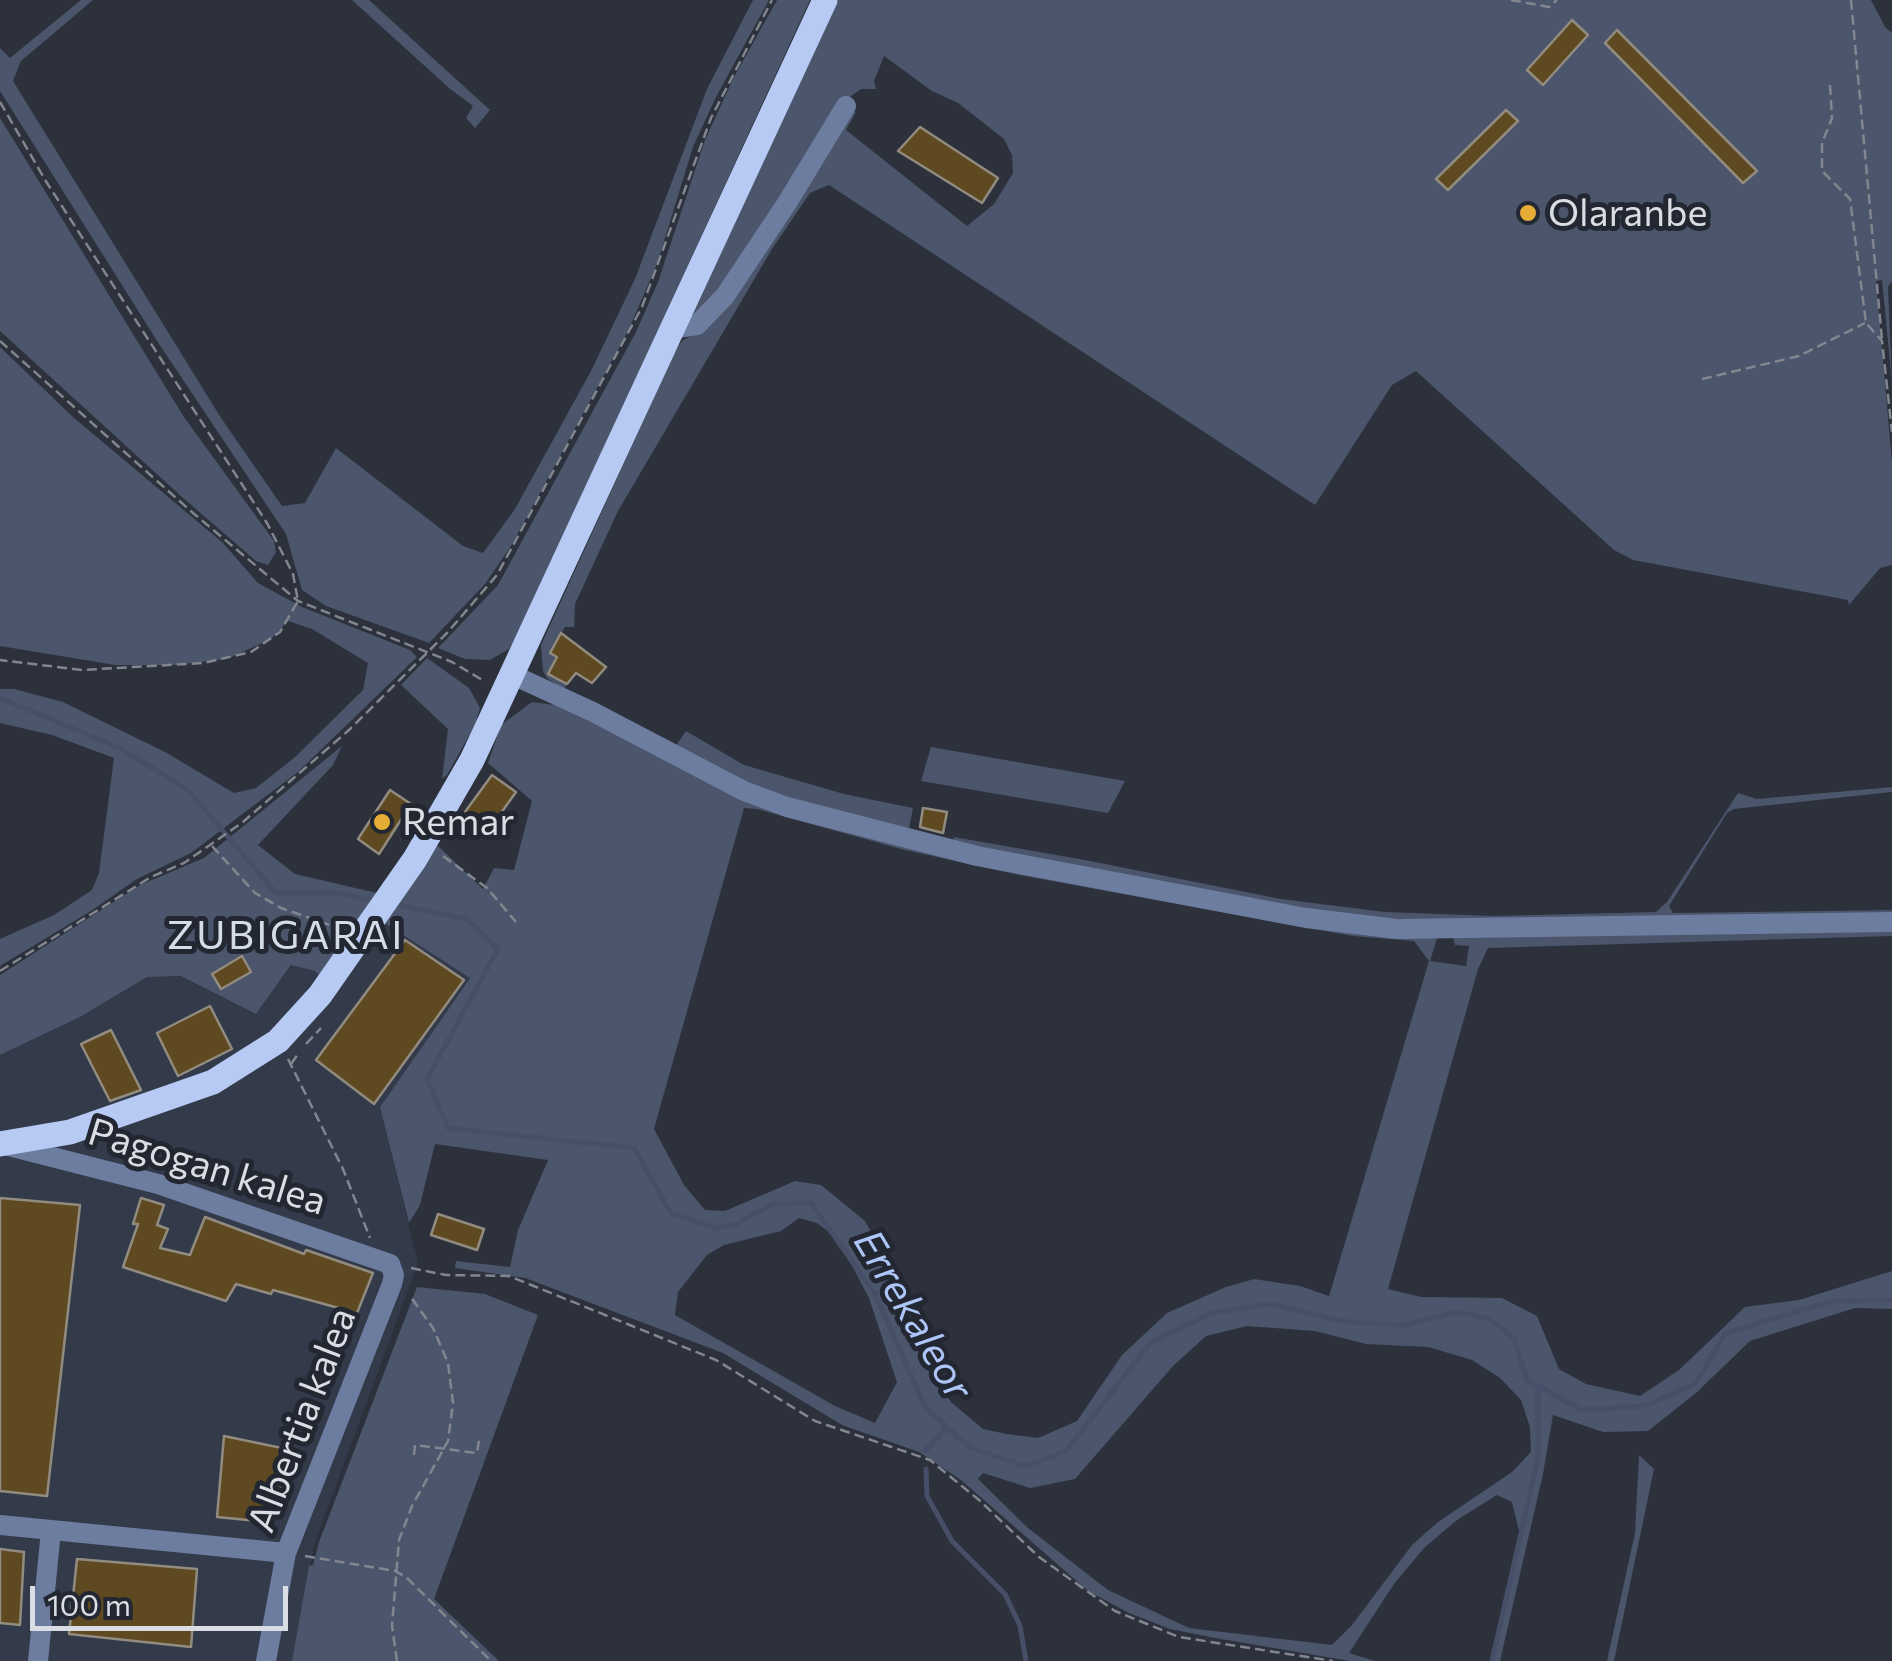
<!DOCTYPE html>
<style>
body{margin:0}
#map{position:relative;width:1892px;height:1661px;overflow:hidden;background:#2c313c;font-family:Commissioner,sans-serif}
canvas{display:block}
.scale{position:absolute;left:30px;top:1586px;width:258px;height:45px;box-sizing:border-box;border:5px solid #dadde4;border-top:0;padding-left:12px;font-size:30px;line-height:35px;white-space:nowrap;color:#dadde4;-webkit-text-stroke:8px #232731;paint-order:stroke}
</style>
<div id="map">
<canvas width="1892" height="1661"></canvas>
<div class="scale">100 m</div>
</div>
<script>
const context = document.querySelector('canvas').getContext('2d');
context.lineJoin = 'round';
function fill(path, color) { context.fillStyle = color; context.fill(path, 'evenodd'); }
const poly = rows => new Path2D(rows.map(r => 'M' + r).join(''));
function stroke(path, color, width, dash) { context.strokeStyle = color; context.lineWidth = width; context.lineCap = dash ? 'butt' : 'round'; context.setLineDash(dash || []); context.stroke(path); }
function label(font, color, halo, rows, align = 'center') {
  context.font = font + ' Commissioner,sans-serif'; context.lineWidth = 10; context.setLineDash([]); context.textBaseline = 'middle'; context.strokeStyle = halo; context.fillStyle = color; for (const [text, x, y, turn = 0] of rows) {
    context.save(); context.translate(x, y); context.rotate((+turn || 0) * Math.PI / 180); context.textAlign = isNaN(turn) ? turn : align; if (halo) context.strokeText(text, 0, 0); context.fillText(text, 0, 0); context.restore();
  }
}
const built = poly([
 [368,913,470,977,380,1107,418,1263,314,1545,293,1661,0,1661,0,1055,80,1017,147,977,181,976,256,1014,292,965,315,971,321,977]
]);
const green = poly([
 [81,0,93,0,21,61,13,81,221,418,282,506,305,503,336,448,463,546,483,553,515,509,591,371,635,279,707,89,753,0,769,0,716,97,693,147,657,264,628,331,511,546,485,584,429,643,326,606,302,590,286,534,159,344,0,91,0,48,10,58],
 [352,0,369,0,490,110,475,128,466,118,473,106,449,88],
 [777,0,810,0,517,636,509,649,490,660,465,659,438,648,498,585,636,332,658,282,705,140,734,77],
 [838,0,1871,0,1885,27,1892,33,1892,281,1888,287,1892,383,1882,280,1876,281,1892,463,1892,565,1880,568,1849,605,1848,600,1633,560,1614,550,1416,371,1392,385,1315,505,829,185,810,193,772,249,618,511,575,604,574,627,565,627,551,653,557,657,548,674,567,684,564,690,547,678,543,671,541,645,676,349,683,340,697,333,850,113,856,112,846,130,967,226,994,204,1013,173,1012,155,1004,139,958,103,932,91,884,56,874,81,876,89,861,89,848,98,729,286,692,316],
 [0,118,184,417,274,541,276,552,268,565,256,561,182,497,0,331],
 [0,347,73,417,223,543,258,583,302,607,410,650,417,657,298,772,191,853,137,879,91,911,0,966,0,939,54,915,92,890,99,873,114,758,52,735,0,723,0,689,14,689,63,702,165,752,234,793,256,788,294,758,363,690,368,663,312,629,288,621,271,639,227,659,173,665,115,665,0,646],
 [427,658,469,688,480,708,475,725,447,775,442,779,448,729,401,685],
 [532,702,555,705,765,804,1437,938,1430,961,1466,966,1469,946,1455,945,1453,937,1892,929,1892,936,1488,948,1478,969,1388,1289,1421,1297,1502,1298,1537,1316,1559,1369,1586,1384,1640,1396,1679,1370,1745,1307,1799,1300,1892,1271,1892,1309,1855,1308,1750,1341,1696,1393,1648,1431,1603,1432,1553,1415,1543,1474,1500,1661,1490,1661,1520,1535,1512,1502,1497,1495,1457,1520,1424,1548,1394,1584,1349,1653,1375,1661,1350,1661,1215,1638,1170,1629,1129,1613,1088,1591,961,1480,919,1452,842,1425,723,1353,525,1278,455,1268,456,1261,510,1267,518,1230,548,1160,435,1144,420,1205,409,1223,380,1107,470,978,383,922,436,844,483,889,494,868,514,870,532,801,488,763,501,725],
 [744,808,757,809,901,849,1019,875,1353,936,1414,941,1429,961,1329,1296,1300,1286,1254,1279,1226,1287,1167,1313,1122,1355,1077,1421,1038,1438,1007,1434,983,1429,951,1402,928,1370,922,1333,902,1289,865,1221,821,1185,795,1181,725,1211,705,1210,684,1185,654,1129],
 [799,1218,817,1223,838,1239,869,1298,897,1382,875,1423,835,1406,675,1315,678,1292,707,1255,724,1245,781,1231],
 [1247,1326,1315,1331,1366,1344,1428,1347,1472,1360,1500,1378,1521,1400,1530,1427,1531,1452,1512,1472,1438,1522,1412,1545,1352,1625,1332,1645,1189,1628,1108,1590,1028,1528,978,1479,983,1473,1030,1488,1075,1479,1173,1366,1206,1336],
 [686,731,744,765,844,794,913,808,908,834,776,795,737,778,675,747],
 [342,746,333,765,258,845,295,874,377,893,321,977,315,971,291,965,256,1014,181,976,147,977,80,1017,0,1055,0,975,140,885,204,858],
 [931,747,1125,781,1108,813,921,781],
 [1892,787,1892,792,1734,809,1727,813,1669,906,1673,913,1892,910,1892,915,1451,921,1353,917,952,843,954,837,1085,860,1281,899,1385,912,1495,916,1656,912,1667,902,1738,793,1757,799],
 [417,1287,485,1294,538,1315,434,1599,499,1661,292,1661,309,1566,313,1565,319,1542],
 [1639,1455,1654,1469,1614,1661,1607,1661,1635,1533]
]);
const stream = poly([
 [0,698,120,748,188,790,276,893,337,893,376,901],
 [392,904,467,919,498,949,427,1079,448,1128,634,1148,671,1213,714,1228,734,1225,773,1204,811,1203,875,1294,925,1407,969,1447,1025,1466,1066,1451,1151,1342,1212,1313,1269,1304,1348,1322,1406,1325,1458,1312,1490,1319,1514,1338,1527,1380,1582,1410,1644,1406,1695,1384,1726,1333,1832,1301,1892,1300],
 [926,1450,947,1427],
 [926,1469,927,1496,952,1541,1005,1594,1020,1626,1026,1661],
 [1492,1661,1538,1458,1538,1386]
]);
const building = poly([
 [1572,20,1588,35,1543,85,1527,70,1572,20],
 [1617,30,1757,171,1743,183,1605,43,1617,30],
 [1506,110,1518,121,1448,190,1436,179,1506,110],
 [920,127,998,178,982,203,898,151,920,127],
 [561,633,606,667,592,683,576,673,567,684,548,674,557,657,550,653,561,633],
 [492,775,516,792,486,834,462,816,492,775],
 [390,790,411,804,379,854,358,839,390,790],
 [923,808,947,812,943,833,920,827,923,808],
 [405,940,464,980,374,1104,316,1060,405,940],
 [242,956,251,972,221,989,212,974,242,956],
 [210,1006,232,1049,178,1076,157,1033,210,1006],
 [111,1030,141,1090,110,1101,81,1044,111,1030],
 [0,1198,80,1205,47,1496,0,1491,0,1198],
 [141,1198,164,1205,157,1225,168,1229,160,1248,190,1255,205,1217,304,1254,306,1250,373,1273,357,1313,273,1290,271,1294,236,1284,226,1301,123,1267,138,1224,133,1224,141,1198],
 [438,1214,484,1229,477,1250,431,1235,438,1214],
 [224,1436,296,1451,268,1522,217,1517,224,1436],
 [0,1549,24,1552,20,1625,0,1623,0,1549],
 [77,1559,197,1569,191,1647,69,1634,77,1559]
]);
const path = poly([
 [1511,0,1549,7,1557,0],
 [1851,0,1882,340],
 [1830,85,1832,118,1822,143,1822,171,1850,199,1866,323,1882,341,1892,432],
 [0,102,47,183,267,523,293,574,298,601,280,632,251,652,203,663,82,670,0,660],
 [0,341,193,513,298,601,452,662,484,681],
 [1702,379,1799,356,1865,323],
 [212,846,255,893,281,908,341,929],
 [443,856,487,888,516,922],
 [0,971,151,877,184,863,243,822,349,730,447,633,497,575,642,307,711,118,772,0],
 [306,1044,321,1028],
 [288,1059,343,1169,370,1238],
 [291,1064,298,1054],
 [411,1268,446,1275,509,1276,716,1360,815,1421,930,1460,979,1500,1039,1557,1115,1611,1179,1637,1333,1661],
 [414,1455,415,1445,477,1453,479,1440],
 [305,1556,395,1571,406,1577,491,1661],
 [397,1661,392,1626,399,1540,412,1506,448,1441,453,1403,448,1363,433,1328,410,1296]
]);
const minor = poly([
 [671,329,697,325,725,296,787,203,846,106],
 [513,675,593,712,744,791,787,807,977,856,1306,918,1397,929,1892,922],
 [5,1145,158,1184,390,1264,394,1275,392,1284,286,1553,266,1661],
 [0,1525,286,1553],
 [38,1661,51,1531]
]);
const major = poly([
 [0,1144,70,1132,213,1082,278,1041,320,995,415,859,472,760,825,0]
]);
const markers = [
 [1528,213,10,"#e5ad35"],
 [382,822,10,"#e5ad35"]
];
const poiNames = [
 ["Olaranbe",1548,213],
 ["Remar",402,822]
];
const streetNames = [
 ["Pagogan kalea",207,1167,17],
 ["Albertia kalea",302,1420,-69]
];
const neighbourhoodNames = [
 ["ZUBIGARAI",286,936]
];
const waterNames = [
 ["Errekaleor",913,1315,59]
];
fill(built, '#333a4a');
fill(green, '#4b556b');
stroke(stream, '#464f67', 5);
fill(building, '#5e4920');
stroke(building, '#928b7f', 2.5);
stroke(path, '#82868f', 2.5, [10, 5]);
stroke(minor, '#6d7da0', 20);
stroke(major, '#b6caf4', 25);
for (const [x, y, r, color] of markers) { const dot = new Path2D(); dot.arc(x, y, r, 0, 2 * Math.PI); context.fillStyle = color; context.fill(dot); stroke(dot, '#232731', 4); }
label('38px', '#dadde4', '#232731', poiNames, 'left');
label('38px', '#dadde4', '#232731', streetNames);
context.letterSpacing = '2.5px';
label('40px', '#d4dbe9', '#232731', neighbourhoodNames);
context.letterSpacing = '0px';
label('italic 40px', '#aec5f8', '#232731', waterNames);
</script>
